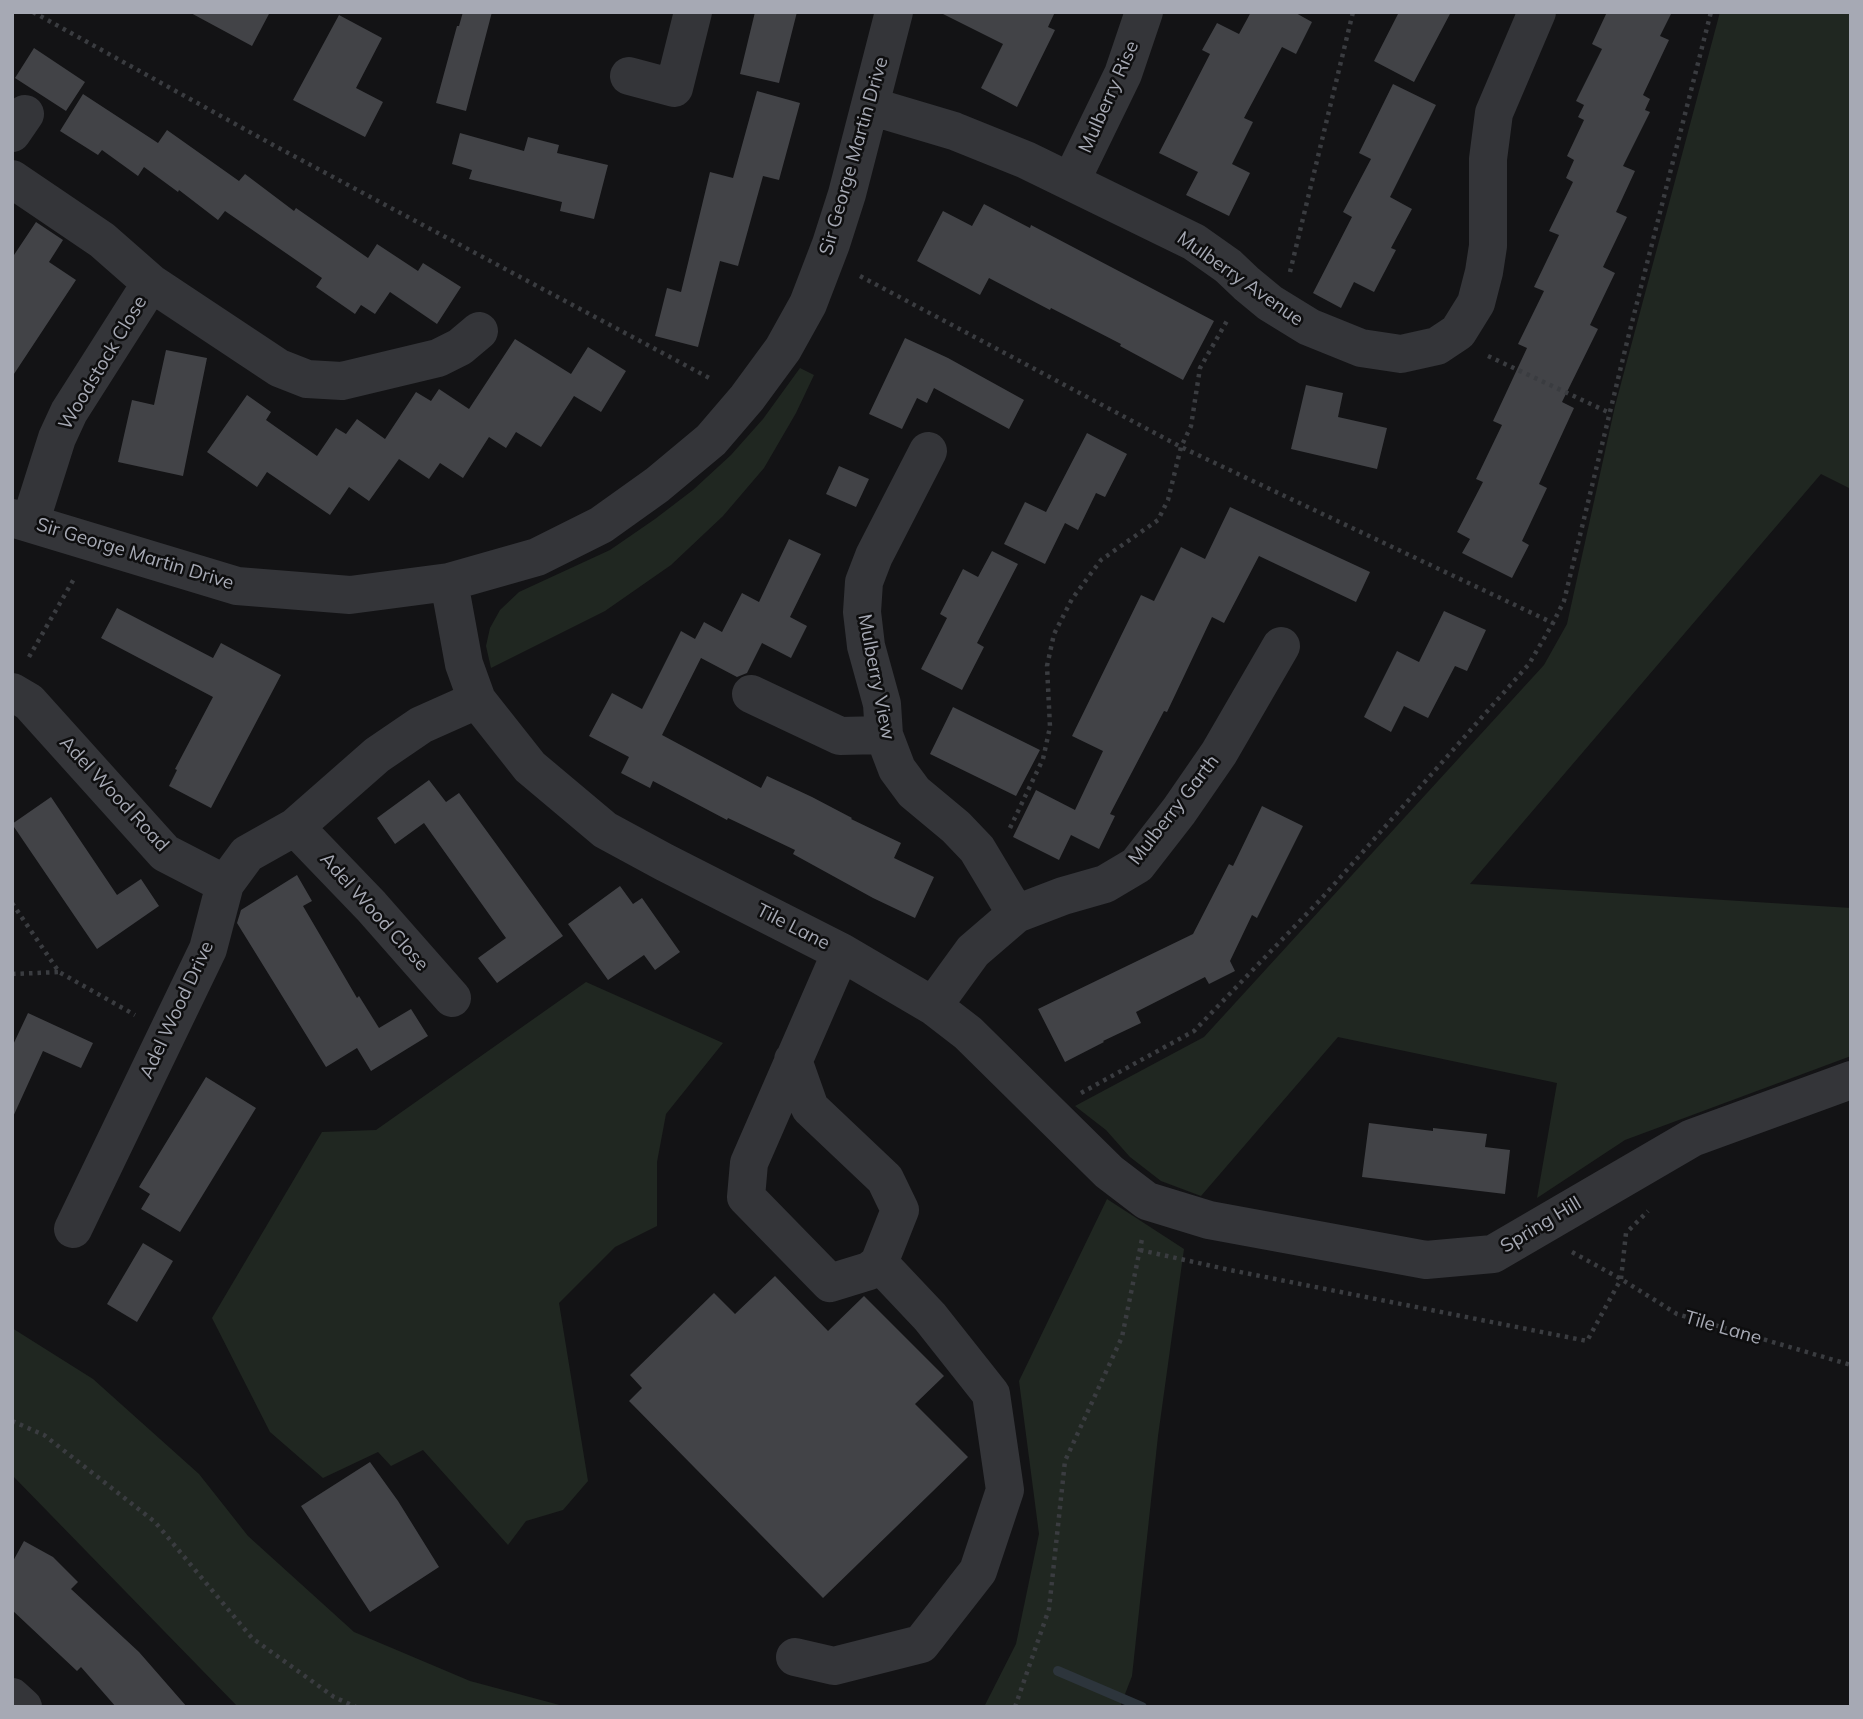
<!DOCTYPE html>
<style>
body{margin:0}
#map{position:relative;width:1863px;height:1719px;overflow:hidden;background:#131315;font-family:Mulish,sans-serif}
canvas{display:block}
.frame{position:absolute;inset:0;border:14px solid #a6a9b4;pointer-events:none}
</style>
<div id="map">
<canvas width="1863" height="1719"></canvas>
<div class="frame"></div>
</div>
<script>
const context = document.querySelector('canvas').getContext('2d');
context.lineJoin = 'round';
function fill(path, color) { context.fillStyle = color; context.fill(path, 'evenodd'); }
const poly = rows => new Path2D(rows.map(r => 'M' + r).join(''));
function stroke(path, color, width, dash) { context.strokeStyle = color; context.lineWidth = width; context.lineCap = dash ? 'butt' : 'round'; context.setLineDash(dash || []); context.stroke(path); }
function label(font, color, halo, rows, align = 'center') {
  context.font = font + ' Mulish,sans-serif'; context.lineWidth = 5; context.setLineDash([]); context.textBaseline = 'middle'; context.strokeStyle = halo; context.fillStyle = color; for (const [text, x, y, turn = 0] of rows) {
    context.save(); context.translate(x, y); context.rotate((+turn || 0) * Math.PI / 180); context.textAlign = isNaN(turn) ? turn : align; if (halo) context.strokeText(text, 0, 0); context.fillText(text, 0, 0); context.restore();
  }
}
const green = poly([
 [1720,12,1851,12,1851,489,1821,474,1470,884,1851,908,1851,1056,1625,1140,1537,1198,1557,1083,1338,1037,1201,1196,1161,1181,1130,1157,1106,1130,1075,1106,1204,1037,1544,665,1567,624,1615,406],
 [800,368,814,375,796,413,764,468,723,516,671,565,605,611,491,668,486,646,490,628,500,610,519,592,610,550,655,519,693,490,731,455,763,419],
 [586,982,723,1043,666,1114,657,1162,657,1226,615,1247,559,1303,588,1481,563,1510,526,1521,508,1545,423,1450,391,1466,378,1452,323,1478,270,1432,212,1318,322,1132,376,1130],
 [1107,1199,1184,1249,1158,1436,1132,1676,1120,1707,984,1707,1016,1644,1039,1534,1019,1381],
 [12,1328,93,1379,199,1474,248,1536,354,1632,470,1681,567,1707,238,1707,12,1475]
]);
const stream = poly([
 [1058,1671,1142,1707]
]);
const building = poly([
 [189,12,270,12,252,46],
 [463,12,492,12,466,111,436,103,457,26,459,26],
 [755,12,797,12,779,83,740,74],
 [939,12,1055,12,1048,27,1055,30,1017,107,981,88,1003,44],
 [1251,12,1294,12,1312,22,1296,54,1282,47,1244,118,1253,122,1232,164,1250,173,1229,216,1186,195,1198,172,1159,153,1210,54,1202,50,1217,23,1239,34],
 [1399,12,1451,12,1414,82,1374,61],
 [1607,12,1672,12,1660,36,1669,40,1643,95,1650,99,1645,110,1650,112,1623,166,1635,171,1616,212,1627,217,1603,267,1615,273,1590,325,1598,329,1562,402,1574,408,1539,484,1547,488,1522,541,1529,545,1512,578,1462,553,1470,539,1457,532,1483,482,1476,479,1502,425,1493,421,1527,348,1518,344,1544,291,1534,287,1559,235,1549,231,1573,182,1566,178,1574,160,1567,156,1584,120,1578,117,1584,105,1576,101,1602,49,1592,44],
 [339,15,382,38,356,88,383,102,365,137,293,100],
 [34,48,85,82,66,111,15,78],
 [1393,84,1436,105,1390,197,1412,209,1391,248,1396,250,1374,292,1354,282,1341,308,1313,293,1352,217,1343,212,1371,159,1359,153],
 [757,91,800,103,779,180,763,176,738,266,720,261,698,347,655,336,667,288,681,292,710,172,733,178],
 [83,94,158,143,167,130,239,181,245,174,294,211,296,208,368,258,377,244,418,271,423,263,461,287,437,324,390,292,375,314,361,305,355,314,316,287,322,278,225,211,218,220,179,190,178,192,144,167,138,176,102,150,98,155,60,131],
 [460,133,524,151,528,137,559,145,557,153,608,165,594,219,560,211,562,202,469,179,472,170,452,164],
 [984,204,1030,228,1031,225,1214,321,1183,380,1120,346,1121,344,1051,308,1050,310,989,278,980,295,917,261,943,211,972,226],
 [36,222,63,240,49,262,76,280,12,377,12,258],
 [905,338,948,358,1024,400,1009,429,934,388,927,403,917,398,902,429,869,414],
 [515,339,571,374,588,347,626,371,601,412,574,396,541,447,516,432,506,448,489,437,463,478,440,463,429,479,399,459,369,501,349,487,330,515,267,472,257,487,207,452,247,395,271,412,266,420,317,456,336,428,346,434,357,419,385,439,416,392,431,401,439,389,469,409],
 [166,350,207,358,183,476,118,462,132,400,154,405],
 [1306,385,1343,393,1338,417,1387,428,1377,469,1291,449],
 [1087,433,1127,454,1105,497,1096,493,1078,530,1065,523,1045,564,1004,544,1025,502,1046,512],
 [839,466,869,479,856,507,826,494],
 [1230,507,1370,572,1356,602,1259,556,1224,623,1212,617,1167,712,1164,711,1110,814,1115,816,1099,849,1071,835,1059,860,1013,837,1036,790,1075,810,1103,751,1072,736,1141,595,1154,601,1181,547,1205,559],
 [789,539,821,554,790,617,807,626,791,658,762,643,747,673,737,677,701,658,662,735,761,788,767,776,812,797,852,818,851,819,901,843,894,858,934,877,915,918,873,898,793,854,795,850,728,818,727,820,653,781,650,788,621,773,629,757,589,736,612,693,642,709,681,631,695,639,704,622,722,632,742,593,759,602],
 [992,551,1018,564,977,643,984,647,962,690,921,669,947,618,940,614,963,569,978,577],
 [117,608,213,658,221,643,281,675,211,808,169,786,177,770,175,769,213,697,101,638],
 [1444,611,1486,630,1467,671,1455,666,1428,718,1404,706,1391,732,1364,717,1397,651,1419,662],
 [953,707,1040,750,1016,796,930,754],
 [429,780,446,802,459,793,563,936,497,983,478,958,506,938,424,823,395,844,377,818],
 [51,797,117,895,141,879,159,906,97,949,12,824],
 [1262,806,1303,826,1257,918,1252,915,1230,961,1235,971,1209,984,1205,977,1136,1012,1141,1023,1103,1041,1104,1042,1065,1062,1038,1009,1193,934,1229,864,1233,866],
 [297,875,312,901,303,906,357,998,359,996,379,1028,411,1009,428,1036,371,1071,357,1048,326,1067,237,923,241,910],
 [620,886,633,904,642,898,680,952,655,970,644,955,608,980,568,924],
 [28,1013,93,1043,81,1068,43,1051,12,1119,12,1047],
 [206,1077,256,1108,180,1232,141,1209,150,1194,139,1187],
 [1369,1123,1433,1131,1433,1128,1487,1134,1485,1147,1510,1150,1505,1194,1362,1177],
 [143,1243,173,1261,137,1322,107,1304],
 [775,1276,828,1331,864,1296,944,1376,915,1404,968,1457,823,1598,629,1401,642,1388,630,1375,714,1293,735,1314],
 [370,1462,398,1501,439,1567,370,1612,301,1506],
 [24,1541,53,1557,78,1582,71,1589,139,1652,187,1707,116,1707,81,1667,77,1671,12,1610,12,1563]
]);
const path = poly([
 [33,12,275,146,713,380],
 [1290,272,1353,12],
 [860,276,1181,447,1553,623],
 [1488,356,1610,413],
 [29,657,75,577],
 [1010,828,1043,759,1050,727,1047,666,1054,634,1072,599,1101,560,1158,520,1168,500,1181,447,1191,426,1200,368,1228,319],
 [12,903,59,972,135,1015],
 [12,974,59,972],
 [1081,1093,1194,1031,1322,898,1529,664,1553,623,1564,601,1627,342,1711,12],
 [1140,1250,1230,1270,1587,1341,1621,1279,1626,1233,1648,1211],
 [1572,1252,1621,1279,1677,1314,1851,1365],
 [12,1421,44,1435,155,1522,252,1638,334,1697,356,1707],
 [1015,1707,1049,1609,1065,1461,1122,1337,1142,1239]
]);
const minor = poly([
 [629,76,674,88,693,12],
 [870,106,954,131,1026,160,1194,242,1228,266,1247,284,1270,303,1309,327,1361,348,1401,354,1437,346,1458,332,1476,303,1484,272,1488,246,1488,159,1494,113,1537,12],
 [12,133,25,114],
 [12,179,102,240,151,283,279,368,307,379,342,381,438,358,460,347,479,331],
 [1071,181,1123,74,1144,12],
 [928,451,874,556,864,582,862,612,866,646,882,704,884,735,897,769,914,792,956,827,977,849,1016,914],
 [12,518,237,586,350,595,449,582,537,557,601,525,657,485,711,440,747,398,783,349,808,304,831,244,847,194,894,12],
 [30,523,57,438,69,412,151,283],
 [449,582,464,664,477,700,530,767,605,830,664,862,841,952,933,1006,968,1033,1109,1172,1147,1201,1209,1220,1426,1260,1493,1254,1692,1138,1851,1080],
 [12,692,29,702,165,853,225,884],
 [751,694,840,736,884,735],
 [295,827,371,906,452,998],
 [933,1006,973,951,1016,914,1063,896,1105,884,1137,865,1179,811,1219,753,1281,646],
 [793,1060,810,1108,885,1179,900,1210,879,1263],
 [73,1229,208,949,225,884,247,854,295,827,377,755,421,725,477,700],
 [795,1657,834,1666,921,1644,978,1571,1005,1490,991,1394,930,1317,879,1263,869,1271,830,1283,746,1197,749,1163,841,952],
 [12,1697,23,1707]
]);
const streetNames = [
 ["Mulberry Rise",1109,97,-66],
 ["Sir George Martin Drive",854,156,-74],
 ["Mulberry Avenue",1240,279,35],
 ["Woodstock Close",103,363,-59],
 ["Sir George Martin Drive",135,554,17],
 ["Mulberry View",876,677,79],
 ["Adel Wood Road",114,794,47],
 ["Mulberry Garth",1174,810,-52],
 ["Adel Wood Close",374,912,48],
 ["Tile Lane",793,927,27],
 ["Adel Wood Drive",177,1010,-65],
 ["Spring Hill",1541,1225,-31],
 ["Tile Lane",1723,1328,16]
];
fill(green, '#202721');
stroke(stream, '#2d353c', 10);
fill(building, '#424347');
stroke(path, '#3a3c40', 4.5, [3.5, 5]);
stroke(minor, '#343539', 38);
label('19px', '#a6a9b4', '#0e0e0f', streetNames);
</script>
